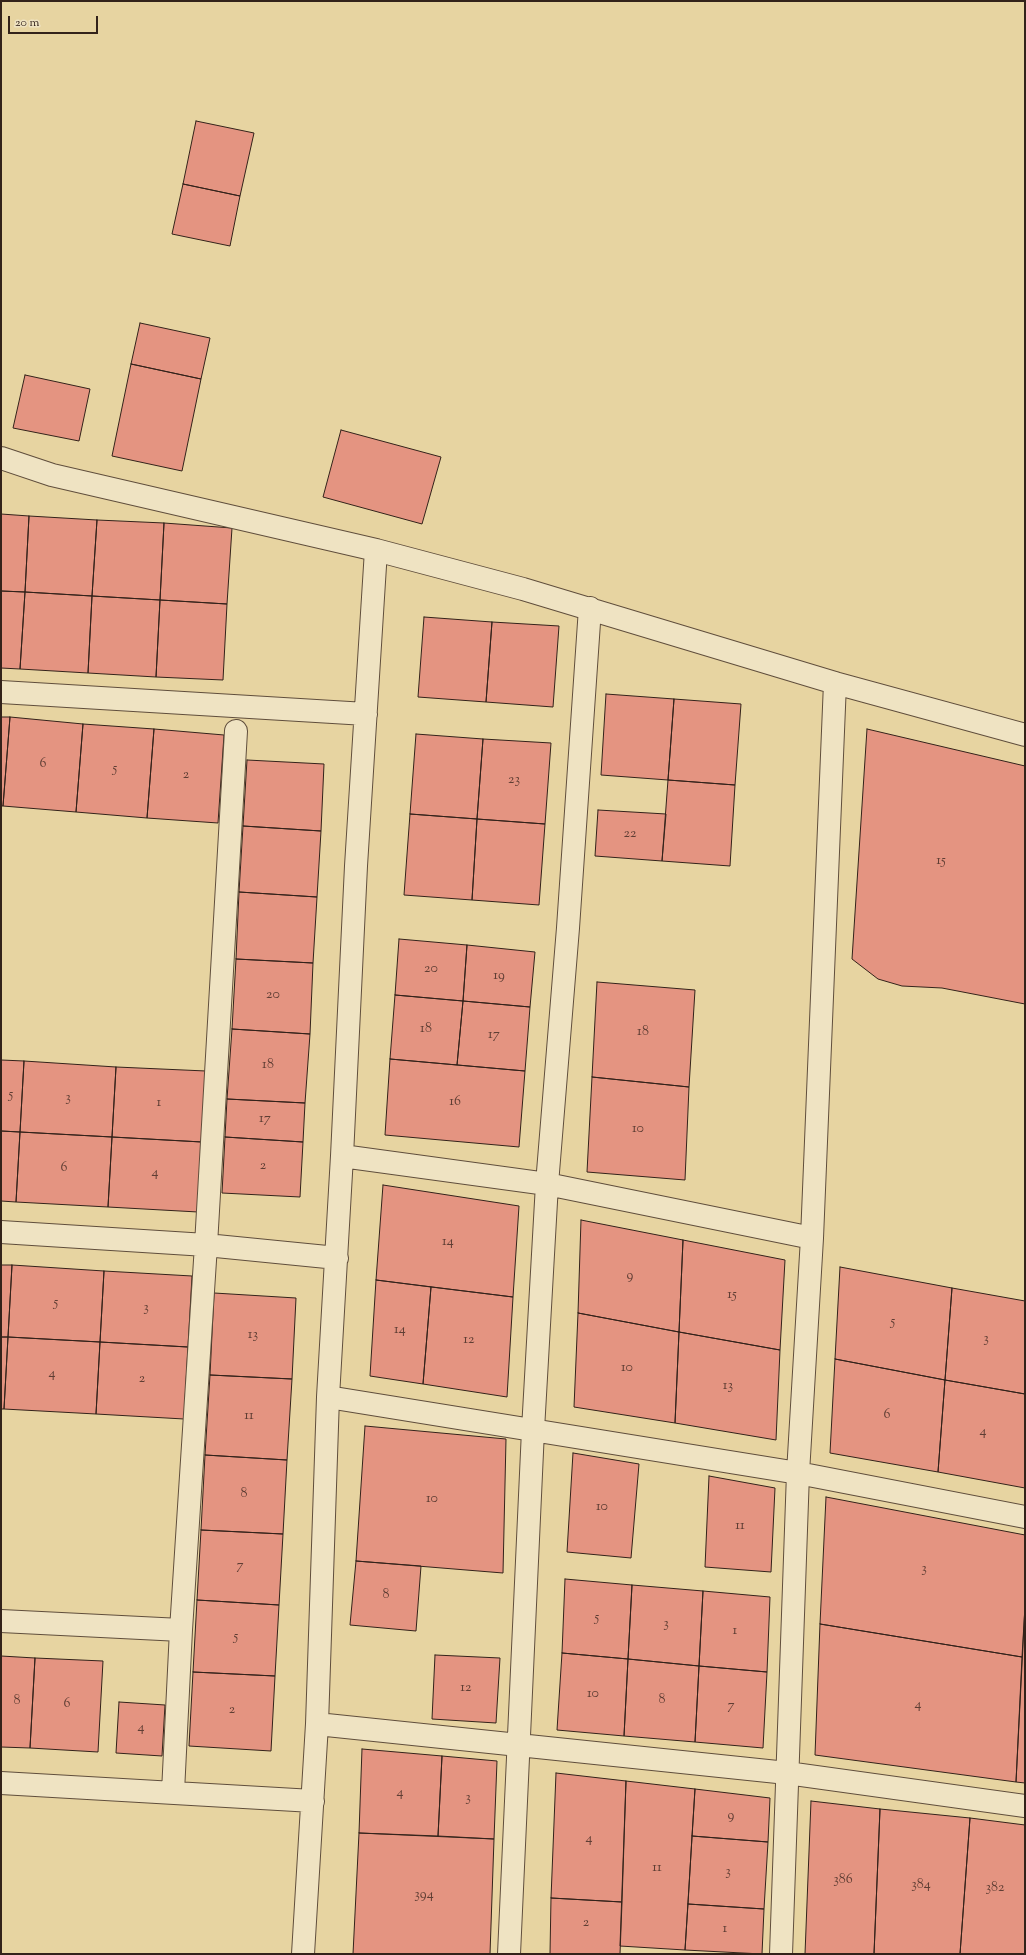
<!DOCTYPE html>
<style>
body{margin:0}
#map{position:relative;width:1026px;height:1955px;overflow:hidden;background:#e7d4a1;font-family:"Sorts Mill Goudy",serif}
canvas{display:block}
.frame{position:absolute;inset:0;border:2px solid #33221a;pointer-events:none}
.scale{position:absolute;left:8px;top:16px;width:90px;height:18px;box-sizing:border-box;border:2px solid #33221a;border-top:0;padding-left:5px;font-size:12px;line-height:14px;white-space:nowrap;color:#33221a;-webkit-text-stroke:3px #efe3c2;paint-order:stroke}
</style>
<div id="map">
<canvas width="1026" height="1955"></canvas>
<div class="frame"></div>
<div class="scale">20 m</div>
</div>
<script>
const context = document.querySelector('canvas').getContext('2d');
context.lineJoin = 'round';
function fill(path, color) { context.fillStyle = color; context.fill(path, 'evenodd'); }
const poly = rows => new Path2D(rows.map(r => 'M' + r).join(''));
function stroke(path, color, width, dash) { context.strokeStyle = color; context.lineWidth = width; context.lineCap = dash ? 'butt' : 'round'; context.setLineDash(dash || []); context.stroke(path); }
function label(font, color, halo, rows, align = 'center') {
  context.font = font + ' "Sorts Mill Goudy",serif'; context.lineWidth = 4; context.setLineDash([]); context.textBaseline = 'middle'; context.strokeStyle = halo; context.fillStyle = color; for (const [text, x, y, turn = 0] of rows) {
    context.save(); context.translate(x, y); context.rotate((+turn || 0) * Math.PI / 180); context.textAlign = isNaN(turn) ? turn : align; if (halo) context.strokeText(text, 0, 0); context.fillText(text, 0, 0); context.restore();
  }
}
const building = poly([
 [196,121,254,133,240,196,183,184,196,121],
 [183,184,240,196,230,246,172,234,183,184],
 [140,323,210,338,201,379,131,364,140,323],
 [131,364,201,379,182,471,112,456,131,364],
 [25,375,90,389,79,441,13,428,25,375],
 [341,430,441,457,422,524,323,497,341,430],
 [1,514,29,516,25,592,1,591,1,514],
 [29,516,97,520,92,596,25,592,29,516],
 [97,520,164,523,160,600,92,596,97,520],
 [164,523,232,528,227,604,160,600,164,523],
 [1,591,25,592,20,669,1,668,1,591],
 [25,592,92,596,88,673,20,669,25,592],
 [92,596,160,600,156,677,88,673,92,596],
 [160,600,227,604,223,680,156,677,160,600],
 [424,617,492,622,486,702,418,697,424,617],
 [492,622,559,626,553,707,486,702,492,622],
 [606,694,674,699,668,780,601,775,606,694],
 [674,699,741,704,735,785,668,780,674,699],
 [1,717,10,717,3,806,1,806,1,717],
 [10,717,83,724,76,812,3,806,10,717],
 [83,724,154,729,147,818,76,812,83,724],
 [154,729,224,735,218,823,147,818,154,729],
 [867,729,1025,766,1025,1004,942,988,902,986,878,979,852,959,867,729],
 [416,734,483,739,477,819,410,814,416,734],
 [483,739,551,743,545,824,477,819,483,739],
 [247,760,324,764,321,831,243,826,247,760],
 [668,780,735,785,730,866,662,861,668,780],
 [598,810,666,814,662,861,595,856,598,810],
 [410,814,477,819,472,900,404,895,410,814],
 [477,819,545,824,539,905,472,900,477,819],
 [243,826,321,831,317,897,239,892,243,826],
 [239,892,317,897,313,963,236,959,239,892],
 [399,939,467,945,463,1001,395,995,399,939],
 [467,945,535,952,530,1007,463,1001,467,945],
 [236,959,313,963,310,1034,232,1029,236,959],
 [597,982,695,990,689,1087,592,1077,597,982],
 [395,995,463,1001,457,1065,390,1059,395,995],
 [463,1001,530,1007,525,1071,457,1065,463,1001],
 [232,1029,310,1034,305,1103,227,1099,232,1029],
 [390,1059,525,1071,519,1147,385,1135,390,1059],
 [1,1060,24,1061,20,1132,1,1131,1,1060],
 [24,1061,116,1067,112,1137,20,1132,24,1061],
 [116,1067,206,1071,202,1142,112,1137,116,1067],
 [592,1077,689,1087,685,1180,587,1172,592,1077],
 [227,1099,305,1103,303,1142,225,1137,227,1099],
 [1,1131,20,1132,16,1202,1,1201,1,1131],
 [20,1132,112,1137,108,1207,16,1202,20,1132],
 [112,1137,202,1142,198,1212,108,1207,112,1137],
 [225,1137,303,1142,300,1197,222,1193,225,1137],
 [383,1185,519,1206,513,1297,376,1280,383,1185],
 [581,1220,683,1240,679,1332,578,1313,581,1220],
 [683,1240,785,1260,780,1350,679,1332,683,1240],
 [1,1265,12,1265,8,1337,1,1337,1,1265],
 [12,1265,104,1271,100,1342,8,1337,12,1265],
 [840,1267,952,1288,945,1380,835,1359,840,1267],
 [104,1271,192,1276,188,1347,100,1342,104,1271],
 [376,1280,431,1287,423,1384,370,1376,376,1280],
 [431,1287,513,1297,507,1397,423,1384,431,1287],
 [952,1288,1025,1301,1025,1394,945,1380,952,1288],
 [214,1293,296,1298,292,1379,210,1375,214,1293],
 [578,1313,679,1332,675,1423,574,1407,578,1313],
 [679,1332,780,1350,776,1440,675,1423,679,1332],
 [1,1337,8,1337,4,1409,1,1409,1,1337],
 [8,1337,100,1342,96,1414,4,1409,8,1337],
 [100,1342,188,1347,184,1419,96,1414,100,1342],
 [835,1359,945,1380,938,1472,830,1453,835,1359],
 [210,1375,292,1379,287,1460,205,1455,210,1375],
 [945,1380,1025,1394,1025,1488,938,1472,945,1380],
 [365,1426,506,1439,503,1573,356,1561,365,1426],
 [573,1453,639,1464,631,1558,567,1552,573,1453],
 [205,1455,287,1460,283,1534,201,1530,205,1455],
 [709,1476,775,1488,771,1572,705,1567,709,1476],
 [826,1497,1025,1535,1025,1606,1022,1657,820,1624,826,1497],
 [201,1530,283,1534,279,1605,197,1600,201,1530],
 [356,1561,421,1566,416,1631,350,1625,356,1561],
 [565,1579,632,1585,628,1659,562,1653,565,1579],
 [632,1585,703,1591,699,1666,628,1659,632,1585],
 [703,1591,770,1597,767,1672,699,1666,703,1591],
 [197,1600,279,1605,275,1676,193,1672,197,1600],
 [1025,1606,1025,1783,1016,1782,1025,1606],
 [820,1624,1022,1657,1016,1782,815,1755,820,1624],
 [562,1653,628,1659,624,1736,557,1730,562,1653],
 [435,1655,500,1658,496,1723,432,1719,435,1655],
 [1,1656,35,1658,30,1748,1,1747,1,1656],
 [35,1658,103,1661,98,1752,30,1748,35,1658],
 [628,1659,699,1666,695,1742,624,1736,628,1659],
 [699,1666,767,1672,763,1748,695,1742,699,1666],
 [193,1672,275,1676,271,1751,189,1746,193,1672],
 [119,1702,165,1705,162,1756,116,1753,119,1702],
 [362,1749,442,1756,438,1836,359,1833,362,1749],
 [442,1756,497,1761,494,1839,438,1836,442,1756],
 [556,1773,626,1781,622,1902,551,1898,556,1773],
 [626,1781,695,1789,685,1950,620,1946,626,1781],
 [695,1789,770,1798,768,1842,692,1836,695,1789],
 [811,1801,880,1809,874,1954,805,1954,811,1801],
 [880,1809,970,1818,960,1954,874,1954,880,1809],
 [970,1818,1025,1825,1025,1954,960,1954,970,1818],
 [359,1833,494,1839,490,1954,353,1954,359,1833],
 [692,1836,768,1842,764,1909,688,1904,692,1836],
 [551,1898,622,1902,620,1954,550,1954,551,1898],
 [688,1904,764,1909,762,1954,685,1950,688,1904]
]);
const street = poly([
 [1,458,52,475,376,550,523,589,835,683,1025,735],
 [1,692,366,714],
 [342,1156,547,1184,812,1238],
 [1,1232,206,1245,337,1258],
 [328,1397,798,1473,1025,1517],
 [1,1621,181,1630],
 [317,1724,787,1773,1025,1806],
 [1,1783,313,1801],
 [173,1792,181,1630,206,1245,236,731],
 [303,1954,317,1724,328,1397,342,1156,356,866,376,550],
 [509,1954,533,1430,547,1184,568,928,590,608],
 [781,1954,798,1473,812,1238,835,683]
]);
const numberNames = [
 ["6",43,765],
 ["5",115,770],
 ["2",186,776],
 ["23",514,781],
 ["22",630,835],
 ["15",941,862],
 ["20",431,970],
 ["19",499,977],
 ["20",273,996],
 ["18",426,1030],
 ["18",643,1033],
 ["17",494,1036],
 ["18",268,1066],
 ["5",11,1096],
 ["3",68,1099],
 ["16",455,1103],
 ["1",159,1104],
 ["17",265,1120],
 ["10",638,1130],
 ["2",263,1167],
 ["6",64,1169],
 ["4",155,1174],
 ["14",448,1243],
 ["9",630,1277],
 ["15",732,1296],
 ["5",56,1304],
 ["3",146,1309],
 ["5",893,1323],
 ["14",400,1331],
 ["13",253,1336],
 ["3",986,1340],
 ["12",469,1341],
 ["10",627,1369],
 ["4",52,1375],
 ["2",142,1380],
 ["13",728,1387],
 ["6",887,1416],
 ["11",249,1417],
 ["4",983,1433],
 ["8",244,1495],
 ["10",432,1500],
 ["10",602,1508],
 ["11",740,1527],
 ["7",240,1567],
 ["3",924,1570],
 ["8",386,1596],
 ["5",597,1619],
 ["3",666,1625],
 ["1",735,1632],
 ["5",236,1638],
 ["12",466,1689],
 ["10",593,1695],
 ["8",662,1701],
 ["8",17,1702],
 ["6",67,1705],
 ["4",918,1706],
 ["7",731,1707],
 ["2",232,1711],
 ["4",141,1729],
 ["4",400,1794],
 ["3",468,1799],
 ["9",731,1817],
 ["4",589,1840],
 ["11",657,1869],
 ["3",728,1873],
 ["386",843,1881],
 ["384",921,1886],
 ["382",995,1889],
 ["394",424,1896],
 ["2",586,1924],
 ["1",725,1930]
];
fill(building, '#e49481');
stroke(building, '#33221a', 1);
stroke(street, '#604e3c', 24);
stroke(street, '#efe3c2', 22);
label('14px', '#5f3e34', null, numberNames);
</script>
